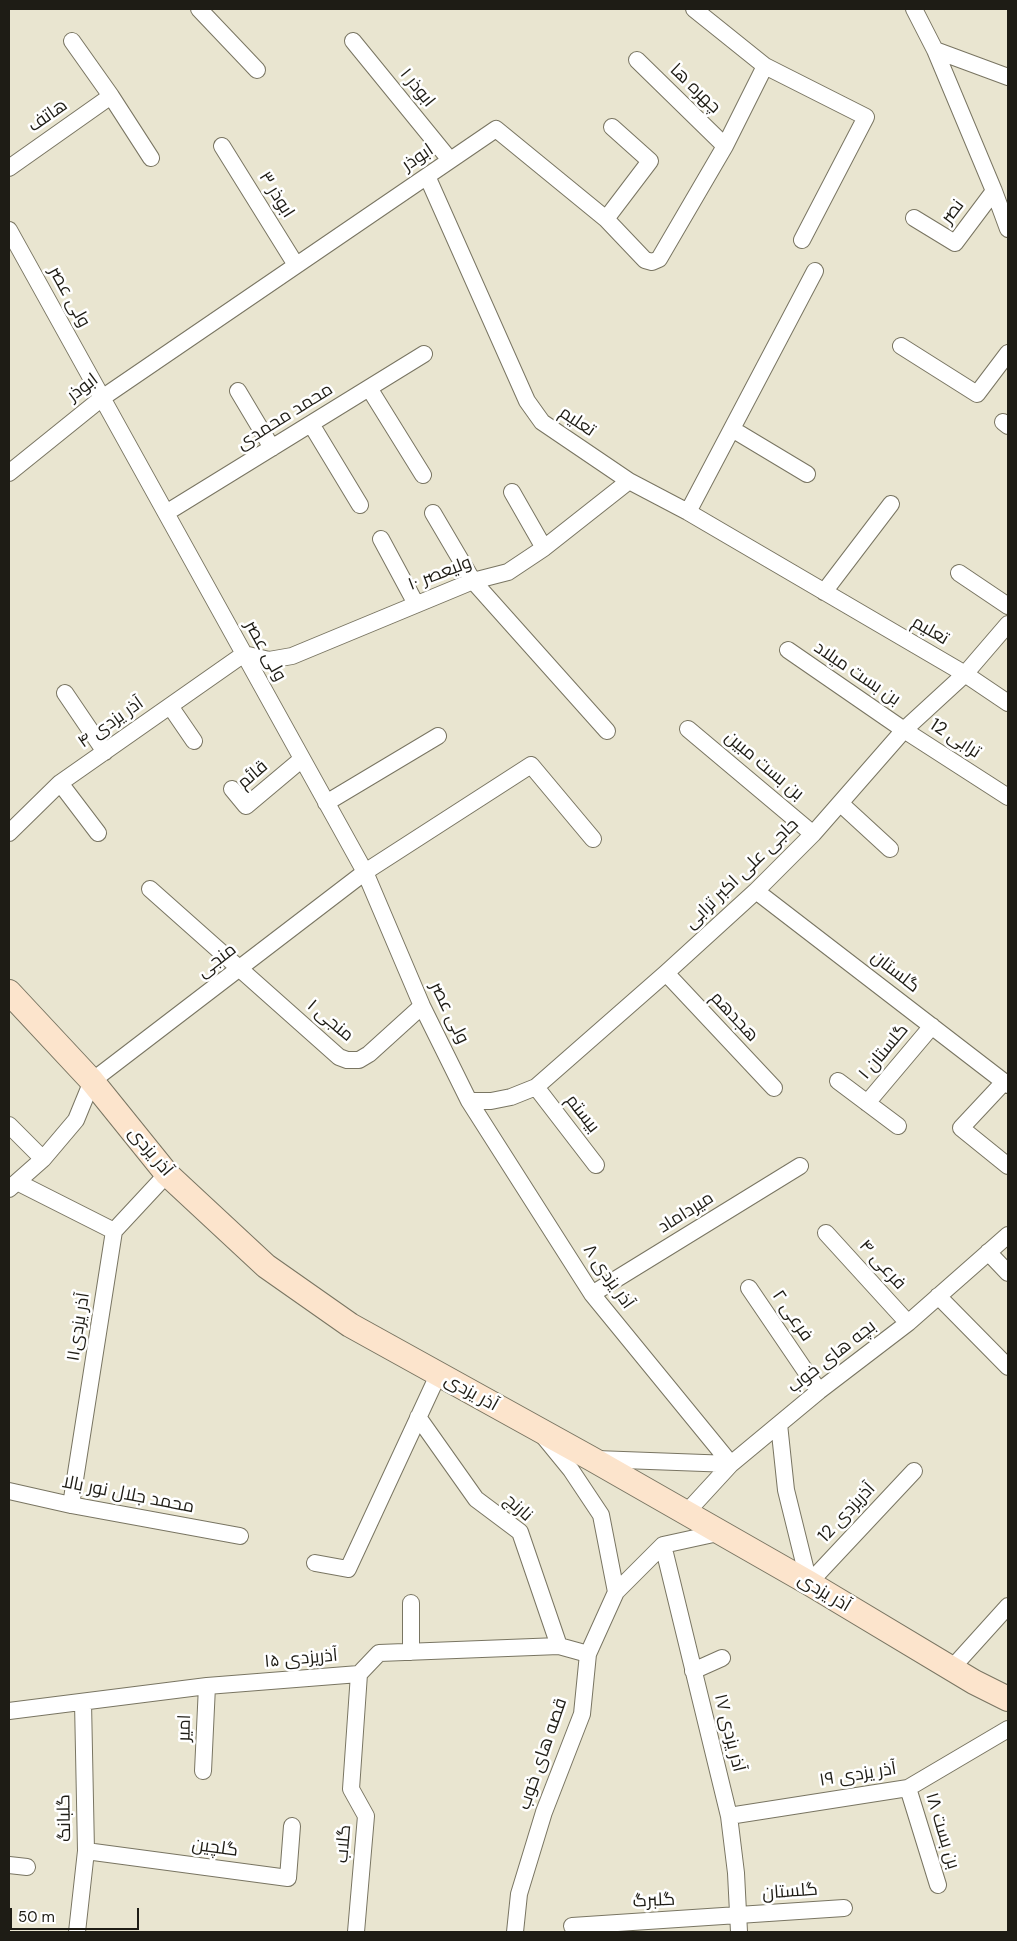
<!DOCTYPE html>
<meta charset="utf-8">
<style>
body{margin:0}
#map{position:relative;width:1017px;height:1941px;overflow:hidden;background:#e9e5d0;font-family:"DM Sans",sans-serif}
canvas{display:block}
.frame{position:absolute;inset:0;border:10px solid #1e1c15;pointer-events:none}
.scale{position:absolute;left:10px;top:1908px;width:129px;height:22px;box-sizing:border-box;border:2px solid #1e1c15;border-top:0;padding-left:6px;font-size:15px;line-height:18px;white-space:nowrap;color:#1e1c15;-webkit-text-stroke:4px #fff;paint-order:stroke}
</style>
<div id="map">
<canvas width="1017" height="1941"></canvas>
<div class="frame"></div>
<div class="scale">50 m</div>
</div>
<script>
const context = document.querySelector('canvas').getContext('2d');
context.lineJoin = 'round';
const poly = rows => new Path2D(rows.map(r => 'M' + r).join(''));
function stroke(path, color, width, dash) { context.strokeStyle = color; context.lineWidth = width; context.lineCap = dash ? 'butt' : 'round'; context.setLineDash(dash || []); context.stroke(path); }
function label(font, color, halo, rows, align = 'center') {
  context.font = font + ' "DM Sans",Cairo,sans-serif'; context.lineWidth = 5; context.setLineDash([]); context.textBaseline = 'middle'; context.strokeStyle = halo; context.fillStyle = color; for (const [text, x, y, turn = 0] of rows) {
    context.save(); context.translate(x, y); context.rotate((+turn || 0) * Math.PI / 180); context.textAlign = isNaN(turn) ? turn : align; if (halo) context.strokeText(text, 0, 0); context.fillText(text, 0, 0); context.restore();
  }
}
const street = poly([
 [199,9,257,70],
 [694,9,765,66,866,117,802,240],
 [914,9,935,50,994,191,1008,229],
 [72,41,111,96,151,158],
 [353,41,450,160],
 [935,50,1008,77],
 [637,60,725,146],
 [222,146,296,265],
 [9,168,111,96],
 [427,176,527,401,542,422,629,481,688,512,965,674,1008,703],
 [914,218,955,243,994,191],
 [606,219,650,161,612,127],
 [9,230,365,872,422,1006,469,1101,592,1294,731,1464],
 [901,346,977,394,1008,353],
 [369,388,423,475],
 [238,391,272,448],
 [1003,422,1008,426],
 [311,424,360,505],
 [732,429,807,474],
 [9,473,102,398,496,129,606,219,645,260,652,262,659,259,725,146,765,66],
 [512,492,544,548],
 [688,512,815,271],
 [166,513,424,354],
 [433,513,473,581,607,731],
 [381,539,416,604],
 [959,573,1008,606],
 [824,592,891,504],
 [788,650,904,730,1008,797],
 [65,693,105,752],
 [170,706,194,741],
 [688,729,813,834],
 [60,783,98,833],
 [232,789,246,806,302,759],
 [326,803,438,736],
 [841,804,890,849],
 [9,833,60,783,244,654,269,660,292,656,473,581,508,572,544,548,629,481],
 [150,889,339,1057,347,1060,359,1060,369,1054,422,1006],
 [756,891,1008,1085],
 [666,973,774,1088],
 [838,1081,898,1126],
 [1004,1082,961,1128,1008,1166],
 [536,1087,596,1165],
 [469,1101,491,1101,511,1097,536,1087,666,973,756,891,813,834,904,730,965,674,1008,624],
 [867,1103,932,1026],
 [9,1125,43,1159],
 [17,1182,114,1231],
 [9,1189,43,1159,76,1120,92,1081,365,872,531,765,593,839],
 [826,1233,908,1323],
 [988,1252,1008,1273],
 [749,1288,819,1391],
 [592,1294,800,1166],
 [938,1296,1008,1367],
 [418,1417,476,1499,520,1532,559,1646],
 [779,1424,786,1490,809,1583],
 [544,1437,571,1470,601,1515,616,1592],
 [596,1459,731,1464],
 [9,1491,71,1505,240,1536],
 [71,1505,114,1231,167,1174],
 [685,1514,731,1464,819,1391,908,1323,1008,1235],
 [663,1545,729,1816,736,1873,739,1932],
 [315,1563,348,1569,438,1375],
 [809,1583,914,1471],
 [411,1603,411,1652],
 [952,1668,1008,1606],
 [693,1671,722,1658],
 [9,1711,207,1686,359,1674,379,1653,559,1646,588,1654],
 [203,1771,207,1686],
 [908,1788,938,1885],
 [729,1816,908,1788,1008,1729],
 [86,1851,288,1878,292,1826],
 [9,1865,27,1867],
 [572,1926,844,1908],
 [77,1932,86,1851,83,1702],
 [356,1932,366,1816,351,1789,359,1674],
 [515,1932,519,1894,544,1812,582,1714,588,1654,616,1592,663,1545,718,1533]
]);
const secondary = poly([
 [9,992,92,1081,167,1174,266,1266,350,1325,592,1459,809,1583,974,1682,1008,1699]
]);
const streetNames = [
 ["ابوذر ۱",417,88,51],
 ["چهره ها",695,89,44],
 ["هاتف",48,116,-35],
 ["ابوذر",418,158,-34],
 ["ابوذر ۳",276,195,58],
 ["نصر",953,212,-53],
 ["ولی عصر",69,297,61],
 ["ابوذر",83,388,-37],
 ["محمد محمدی",285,417,-32],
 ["تعلیم",577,422,34],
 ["۱۰ ولیعصر",440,574,-21],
 ["تعلیم",930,631,30],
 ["ولی عصر",265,651,61],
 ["بن بست میلاد",857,674,34],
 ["۴ آذر یزدی",111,723,-35],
 ["ترابی 12",955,739,33],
 ["بن بست مبین",764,766,40],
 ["قائم",253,775,-40],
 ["حاجی علی اکبر ترابی",742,874,-44],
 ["منجی",217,961,-37],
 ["گلستان",895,972,38],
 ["ولی عصر",449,1013,64],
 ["هجدهم",734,1017,47],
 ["منجی ۱",330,1021,40],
 ["گلستان ۱",884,1052,-50],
 ["بیستم",582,1114,52],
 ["آذر یزدی",150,1152,50],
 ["میرداماد",686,1213,-32],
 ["فرعی ۴",882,1265,48],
 ["۸ آذر یزدی",608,1277,55],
 ["فرعی ۲",792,1316,56],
 ["آذر یزدی۱۱",79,1327,-81],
 ["بچه های خوب",832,1357,-38],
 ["آذر یزدی",471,1393,29],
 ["محمد جلال نور بالا",128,1495,11],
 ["نارنج",518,1508,42],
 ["آذریزدی 12",847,1513,-47],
 ["آذر یزدی",824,1593,31],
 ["۱۵ آذریزدی",301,1659,-5],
 ["امیر",185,1728,-88],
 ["آذر یزدی ۱۷",729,1733,76],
 ["قصه های خوب",543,1754,-71],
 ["آذر یزدی ۱۹",858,1775,-9],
 ["گلبانگ",65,1818,-91],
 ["بن بست ۱۸",942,1831,73],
 ["گلاب",344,1844,-85],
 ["گلچین",215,1848,8],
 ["گلستان",790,1892,-4],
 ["گلبرگ",654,1901,-3]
];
stroke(street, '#797562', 18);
stroke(secondary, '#797562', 26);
stroke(street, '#fff', 16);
stroke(secondary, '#fce4cc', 24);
label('18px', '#1e1c15', '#fff', streetNames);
</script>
